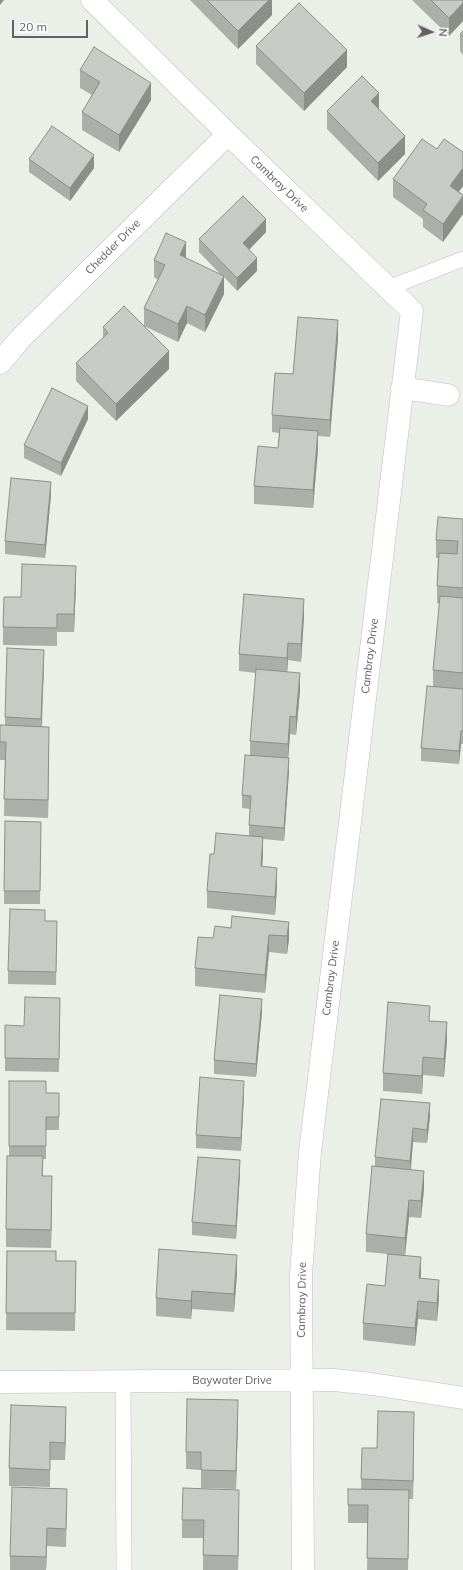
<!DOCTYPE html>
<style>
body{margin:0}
#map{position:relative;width:463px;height:1570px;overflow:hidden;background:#eaf0e8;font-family:Mulish,sans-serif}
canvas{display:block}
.north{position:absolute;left:411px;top:12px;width:40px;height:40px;-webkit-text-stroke:3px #fff;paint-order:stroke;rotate:93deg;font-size:11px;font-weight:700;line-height:16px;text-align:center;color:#645f67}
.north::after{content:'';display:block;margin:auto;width:14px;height:18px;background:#645f67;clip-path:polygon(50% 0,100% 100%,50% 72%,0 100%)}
.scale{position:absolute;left:12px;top:20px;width:76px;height:18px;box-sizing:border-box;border:2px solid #645f67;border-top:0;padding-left:5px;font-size:12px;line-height:14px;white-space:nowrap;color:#645f67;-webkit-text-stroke:3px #fff;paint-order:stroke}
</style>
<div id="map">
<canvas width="463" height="1570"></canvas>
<div class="north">N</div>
<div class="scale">20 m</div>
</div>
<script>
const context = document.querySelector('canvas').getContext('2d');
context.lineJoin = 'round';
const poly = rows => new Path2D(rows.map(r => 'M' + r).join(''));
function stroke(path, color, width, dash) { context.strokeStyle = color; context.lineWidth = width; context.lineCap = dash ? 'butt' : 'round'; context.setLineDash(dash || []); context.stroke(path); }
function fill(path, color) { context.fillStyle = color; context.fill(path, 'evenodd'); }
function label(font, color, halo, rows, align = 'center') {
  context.font = font + ' Mulish,sans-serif'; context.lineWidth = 3; context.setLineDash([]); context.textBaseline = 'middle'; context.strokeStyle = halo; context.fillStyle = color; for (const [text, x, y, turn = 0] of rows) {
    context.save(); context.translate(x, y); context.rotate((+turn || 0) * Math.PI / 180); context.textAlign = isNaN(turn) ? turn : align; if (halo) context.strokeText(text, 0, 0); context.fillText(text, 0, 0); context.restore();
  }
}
const service = poly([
 [388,288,463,259],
 [123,1381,124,1570]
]);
const minor = poly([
 [92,0,228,134,412,311,310,1152,301,1275,303,1570],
 [0,363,20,339,228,134],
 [402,388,448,395],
 [0,1382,334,1380,372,1384,463,1398]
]);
const wall = poly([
 [190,0,272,0,272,15,238,49],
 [412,0,463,0,463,21,449,36],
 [463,31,463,55,460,51,460,34],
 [256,46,347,67,304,111,256,64],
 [80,70,151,100,119,152,82,130,82,112,92,95,80,88],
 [379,109,405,154,378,181,327,129,327,111],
 [437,149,463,152,463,186,459,192,463,195,463,214,443,242,423,227,423,219,393,197,393,179],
 [29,159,94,168,70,201,29,172],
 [266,232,249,250,257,271,237,291,224,277,224,294,205,332,187,323,178,342,144,326,144,308,158,280,154,277,154,260,186,258,222,276,199,252,199,239],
 [103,327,169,369,116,421,76,381,76,363,103,338],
 [338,338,330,437,318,436,318,449,313,508,254,504,254,486,278,448,279,433,272,432,272,415,293,374],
 [88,419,61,476,24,458,24,445],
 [51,495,45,558,5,554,5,541],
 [463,519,463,744,461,744,459,764,421,761,421,748,433,686,433,670,440,604,437,603,437,586,438,558,436,558,436,540],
 [76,583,74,632,57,632,57,646,3,645,3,627,21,597],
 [304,617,301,662,288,660,287,672,300,690,296,735,290,734,288,758,289,771,284,841,263,839,263,855,262,866,277,886,275,915,207,908,207,891,214,854,249,836,249,825,250,809,242,808,242,795,250,755,250,741,256,673,239,671,239,654],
 [44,663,42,727,49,745,48,818,4,816,5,760,0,760,0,725,5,726,5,717],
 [5,821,41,822,40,904,4,904],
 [45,921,57,934,56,985,8,984,8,971],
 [289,922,289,939,287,954,269,952,265,993,195,986,195,968,213,938,231,928],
 [60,1011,59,1072,5,1071,5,1058,24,1026],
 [262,1012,256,1077,214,1074,214,1060],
 [430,1021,447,1040,444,1077,423,1075,422,1094,383,1091,383,1073],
 [9,1081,46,1093,59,1093,59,1130,46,1130,46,1159,43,1159,43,1176,52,1194,51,1248,6,1247,6,1229,9,1156],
 [244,1094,241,1151,196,1148,196,1135],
 [430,1116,427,1143,413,1142,411,1170,424,1189,421,1218,409,1217,405,1255,421,1274,421,1278,439,1298,437,1321,418,1319,415,1346,363,1340,363,1323,385,1286,388,1254,366,1252,366,1234,375,1166,375,1157],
 [240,1173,236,1239,192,1235,192,1222],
 [7,1251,56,1261,76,1261,75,1331,6,1330],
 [237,1273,234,1312,192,1309,191,1319,156,1316,156,1298],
 [238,1418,236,1489,201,1488,201,1470,186,1469,186,1452],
 [66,1425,65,1460,50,1460,50,1487,9,1486,9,1468],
 [414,1430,413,1499,409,1499,408,1570,367,1570,368,1523,348,1523,348,1505,361,1489,362,1448,377,1448],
 [67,1506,66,1547,47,1546,46,1570,10,1570,10,1556],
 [239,1507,238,1570,203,1570,203,1538,182,1538,182,1520]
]);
const shadedWall = poly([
 [0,0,4,0,0,5],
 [264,0,272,0,272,15,238,49,238,31],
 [463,3,463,21,449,36,449,18],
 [347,50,347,67,304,111,304,93],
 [151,83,151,100,119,152,119,135],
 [379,93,379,111,371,101],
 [405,136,405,154,378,181,378,163],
 [94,155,94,168,70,201,70,188],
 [463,168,463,186,450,203,450,186],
 [463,196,463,214,443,242,443,224],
 [266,219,266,232,243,256,243,243],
 [186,242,186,260,180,255],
 [257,258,257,271,237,291,237,278],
 [224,276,224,294,205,332,205,315],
 [187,306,187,323,178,342,178,324],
 [338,320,338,338,330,437,330,420],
 [169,351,169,369,116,421,116,404],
 [88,406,88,419,61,476,61,463],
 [318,431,318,449,313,508,313,490],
 [51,482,51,495,45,558,45,545],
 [76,566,76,583,74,632,74,614],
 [304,599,304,617,301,662,301,644],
 [288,643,288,660,287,675,287,658],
 [44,650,44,663,41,732,41,719],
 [300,673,300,690,296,735,296,717],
 [290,716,290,734,288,762,288,744],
 [49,727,49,745,48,818,48,800],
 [461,731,461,744,459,764,459,751],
 [289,758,289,771,284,841,284,828],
 [263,837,263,855,261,884,261,866],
 [277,868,277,886,275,915,275,897],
 [289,922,289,939,287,954,287,936],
 [269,935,269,952,265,993,265,975],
 [262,999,262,1012,256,1077,256,1064],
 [447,1022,447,1040,444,1077,444,1059],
 [423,1057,423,1075,422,1094,422,1076],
 [244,1081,244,1094,241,1151,241,1138],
 [430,1103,430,1116,427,1143,427,1130],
 [413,1128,413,1142,410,1174,410,1161],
 [240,1160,240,1173,236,1239,236,1226],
 [424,1171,424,1189,421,1218,421,1201],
 [52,1176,52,1194,51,1248,51,1230],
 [409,1200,409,1217,405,1256,405,1238],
 [237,1255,237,1273,234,1312,234,1294],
 [421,1257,421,1274,419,1296,419,1278],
 [439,1280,439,1298,437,1321,437,1303],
 [192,1291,192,1309,191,1319,191,1301],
 [418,1301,418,1319,415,1346,415,1328],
 [238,1400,238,1418,236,1489,236,1471],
 [66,1407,66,1425,65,1460,65,1443],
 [414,1412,414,1430,413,1499,413,1481],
 [239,1490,239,1507,238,1570,238,1556],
 [47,1528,47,1546,46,1570,46,1557]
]);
const building = poly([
 [207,0,269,0,238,31,207,0],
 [431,0,463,0,463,3,449,18,431,0],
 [299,3,347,50,304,93,256,46,299,3],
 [463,31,463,37,460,34,463,31],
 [94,47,151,83,119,135,82,112,100,82,80,70,94,47],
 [362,76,379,93,371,101,405,136,378,163,327,111,362,76],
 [52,126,94,155,70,188,29,159,52,126],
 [422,139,437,149,444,139,463,152,463,168,450,186,463,195,463,196,443,224,423,210,427,204,393,179,422,139],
 [243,196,266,219,243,243,257,258,237,278,199,239,243,196],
 [166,233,186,242,180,255,224,276,205,315,187,306,178,324,144,308,165,265,154,260,166,233],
 [124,306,169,351,116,404,76,363,108,333,103,327,124,306],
 [298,317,338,320,330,420,272,415,275,373,293,374,298,317],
 [52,388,88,406,61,463,24,445,52,388],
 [280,428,318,431,313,490,254,486,258,446,278,448,280,428],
 [11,478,51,482,45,545,5,541,11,478],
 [438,517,463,519,463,588,437,586,439,553,457,554,458,541,436,540,438,517],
 [22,564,76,566,74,614,57,614,57,628,3,627,4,597,21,597,22,564],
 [244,594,304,599,301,644,288,643,287,658,239,654,244,594],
 [440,596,463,598,463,673,433,670,440,596],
 [7,648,44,650,41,719,5,717,7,648],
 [256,669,300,673,296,717,290,716,288,744,250,741,256,669],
 [427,686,463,689,463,731,461,731,459,751,421,748,427,686],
 [0,725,49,727,48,800,4,799,6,742,0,742,0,725],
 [245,755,289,758,284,828,249,825,251,796,242,795,245,755],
 [5,821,41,822,40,891,4,891,5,821],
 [216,833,263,837,261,866,277,868,275,897,207,891,210,854,214,854,216,833],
 [10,909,45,910,45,921,57,921,56,972,8,971,10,909],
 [232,916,289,922,287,936,269,935,265,975,195,968,198,937,213,938,215,926,231,928,232,916],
 [220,995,262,999,256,1064,214,1060,220,995],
 [25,997,60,998,59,1059,5,1058,5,1025,24,1026,25,997],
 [388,1002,430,1006,429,1021,447,1022,444,1059,423,1057,422,1076,383,1073,388,1002],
 [200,1077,244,1081,241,1138,196,1135,200,1077],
 [9,1081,46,1081,46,1093,59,1093,59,1117,46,1117,46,1146,9,1146,9,1081],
 [381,1099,430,1103,427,1130,413,1128,410,1161,375,1157,381,1099],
 [7,1156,43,1156,42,1176,52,1176,51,1230,6,1229,7,1156],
 [198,1157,240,1160,236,1226,192,1222,198,1157],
 [372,1166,424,1171,421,1201,409,1200,405,1238,366,1234,372,1166],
 [159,1249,237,1255,234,1294,192,1291,191,1301,156,1298,159,1249],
 [7,1251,56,1251,56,1261,76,1261,75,1313,6,1313,7,1251],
 [388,1254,421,1257,419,1278,439,1280,437,1303,418,1301,415,1328,363,1323,367,1284,385,1286,388,1254],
 [187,1399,238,1400,236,1471,201,1470,201,1452,186,1452,187,1399],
 [11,1405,66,1407,65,1443,50,1442,50,1470,9,1468,11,1405],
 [378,1411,414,1412,413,1481,361,1479,362,1448,377,1448,378,1411],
 [12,1487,67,1489,66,1529,47,1528,46,1557,10,1556,12,1487],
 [183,1488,239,1490,238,1556,203,1555,204,1520,182,1520,183,1488],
 [348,1489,409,1490,408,1559,367,1558,368,1505,348,1505,348,1489]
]);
const streetNames = [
 ["Cambray Drive",279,184,44],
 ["Chedder Drive",113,247,-45],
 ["Cambray Drive",370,656,-83],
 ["Cambray Drive",331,978,-83],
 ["Cambray Drive",302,1300,-89],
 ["Baywater Drive",232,1381]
];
stroke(service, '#c1bcc3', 16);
stroke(minor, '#c1bcc3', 23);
stroke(service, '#fff', 15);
stroke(minor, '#fff', 22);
fill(wall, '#aaafa9');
fill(shadedWall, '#8b8f8a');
fill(building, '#c6ccc5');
stroke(building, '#8b8f8a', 1);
label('11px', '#645f67', '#fff', streetNames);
</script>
